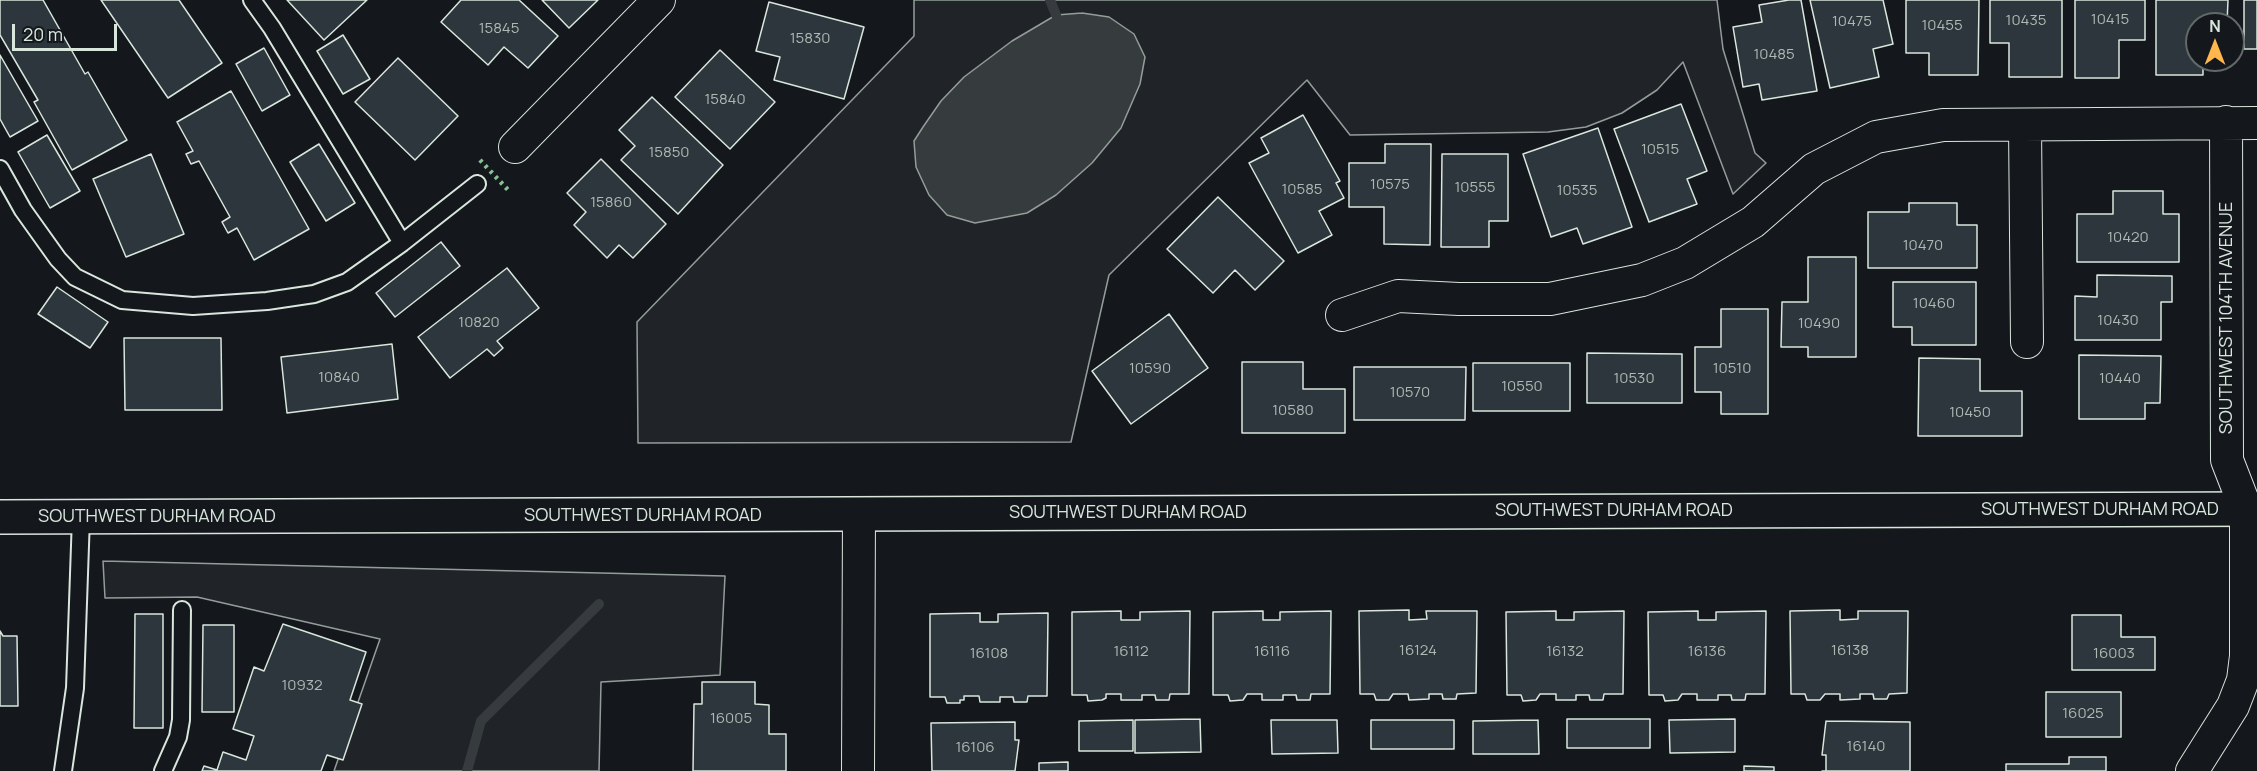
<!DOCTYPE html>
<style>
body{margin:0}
#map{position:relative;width:2257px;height:771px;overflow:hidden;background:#14181c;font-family:Manrope,sans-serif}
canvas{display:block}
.north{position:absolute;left:2185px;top:12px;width:60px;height:60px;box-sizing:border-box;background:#14181c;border:2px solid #626a69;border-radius:50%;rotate:0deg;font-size:16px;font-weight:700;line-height:24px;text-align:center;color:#d8e6dc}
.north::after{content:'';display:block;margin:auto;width:21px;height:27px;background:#ffb74d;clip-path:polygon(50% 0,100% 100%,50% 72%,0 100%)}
.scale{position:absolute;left:12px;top:24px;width:105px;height:27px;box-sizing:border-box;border:3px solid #d8e6dc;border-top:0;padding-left:8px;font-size:18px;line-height:21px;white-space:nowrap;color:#d8e6dc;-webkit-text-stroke:4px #14181c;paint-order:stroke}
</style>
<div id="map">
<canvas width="2257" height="771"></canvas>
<div class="north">N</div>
<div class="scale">20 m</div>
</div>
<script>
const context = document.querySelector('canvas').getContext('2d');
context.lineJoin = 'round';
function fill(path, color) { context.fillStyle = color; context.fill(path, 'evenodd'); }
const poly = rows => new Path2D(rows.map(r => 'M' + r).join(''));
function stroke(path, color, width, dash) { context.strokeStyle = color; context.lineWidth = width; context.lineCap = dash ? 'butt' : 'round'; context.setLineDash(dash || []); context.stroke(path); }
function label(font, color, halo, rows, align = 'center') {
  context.font = font + ' Manrope,sans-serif'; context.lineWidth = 4.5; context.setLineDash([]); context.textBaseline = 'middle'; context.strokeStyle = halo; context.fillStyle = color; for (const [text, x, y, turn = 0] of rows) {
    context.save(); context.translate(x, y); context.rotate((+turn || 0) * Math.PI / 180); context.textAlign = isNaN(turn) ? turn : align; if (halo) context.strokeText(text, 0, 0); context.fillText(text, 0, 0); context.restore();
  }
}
const green = poly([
 [914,0,1717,0,1723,49,1755,153,1766,163,1733,194,1683,62,1657,90,1622,113,1586,127,1548,132,1350,135,1307,80,1109,275,1071,442,638,443,637,322,914,36,914,0],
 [103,561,725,576,720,675,601,682,599,771,334,771,380,639,197,597,105,598,103,561]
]);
const water = poly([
 [1082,13,1109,17,1134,34,1145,57,1140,84,1121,128,1092,163,1056,195,1027,213,975,223,947,215,929,195,916,167,914,141,923,127,941,101,964,77,1012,41,1056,15,1082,13]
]);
const stream = poly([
 [1050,0,1056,15],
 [467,771,481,721,599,604]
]);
const building = poly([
 [0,0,43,0,85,74,88,72,127,140,72,170,34,102,38,100,0,35,0,0],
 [101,0,179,0,222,63,168,98,101,0],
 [287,0,367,0,324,40,287,0],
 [461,0,519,0,558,36,528,68,504,47,488,65,441,22,461,0],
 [542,0,598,0,569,28,542,0],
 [1789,0,1801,0,1817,91,1762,100,1759,84,1743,87,1733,27,1762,22,1759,5,1789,0],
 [1810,0,1883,0,1893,44,1873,49,1879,77,1830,88,1810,0],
 [1906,0,1979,0,1978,75,1929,75,1929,53,1906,53,1906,0],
 [1990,0,2062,0,2062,77,2009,77,2009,43,1990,43,1990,0],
 [2075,0,2145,0,2145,40,2119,40,2119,78,2075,78,2075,0],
 [2156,0,2228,0,2227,24,2197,24,2197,60,2203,60,2203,75,2156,75,2156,0],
 [2244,0,2257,0,2257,49,2244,49,2244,0],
 [769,2,864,27,844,99,774,80,780,57,756,51,769,2],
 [343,35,370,79,343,94,317,51,343,35],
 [264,48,290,95,262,111,236,64,264,48],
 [720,50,775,102,730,149,675,97,720,50],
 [0,55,38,121,10,137,0,119,0,55],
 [398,58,458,116,415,160,355,102,398,58],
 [231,91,309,229,254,260,237,228,228,233,222,222,230,217,199,161,191,164,186,154,193,151,177,122,231,91],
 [652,97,723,165,678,214,621,160,635,146,619,130,652,97],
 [1681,104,1707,171,1687,179,1697,204,1649,222,1614,129,1681,104],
 [1303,115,1340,181,1336,183,1344,198,1319,211,1332,235,1298,253,1249,163,1269,153,1261,138,1303,115],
 [1598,128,1632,227,1583,244,1577,228,1551,237,1523,154,1598,128],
 [47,135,80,191,50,208,18,152,47,135],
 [319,144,355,203,326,221,290,162,319,144],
 [1385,144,1431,144,1430,245,1384,244,1384,207,1349,207,1349,163,1385,163,1385,144],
 [151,154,184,234,126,257,93,179,151,154],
 [1442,154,1508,154,1508,221,1489,221,1489,247,1441,247,1442,154],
 [601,159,666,224,633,258,619,245,607,258,574,225,586,212,567,193,601,159],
 [2113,191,2163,191,2163,214,2179,214,2179,262,2077,262,2077,214,2113,214,2113,191],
 [1218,197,1284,261,1255,290,1235,270,1213,293,1167,249,1218,197],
 [1909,203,1957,203,1957,225,1977,225,1977,268,1868,268,1868,212,1909,212,1909,203],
 [441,242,460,266,395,317,376,293,441,242],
 [1808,257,1856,257,1856,357,1808,357,1808,347,1781,347,1782,302,1808,302,1808,257],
 [507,268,539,308,497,341,503,348,494,356,487,349,450,378,418,337,507,268],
 [2097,275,2172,276,2172,302,2161,302,2161,340,2075,340,2075,296,2097,297,2097,275],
 [1893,282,1976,282,1976,345,1912,345,1912,327,1893,327,1893,282],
 [57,287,108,322,90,348,38,314,57,287],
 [1721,309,1768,309,1768,414,1721,414,1721,392,1695,392,1695,347,1721,347,1721,309],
 [1169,314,1208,368,1131,424,1092,371,1169,314],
 [124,338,221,338,222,410,125,410,124,338],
 [392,344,398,399,287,413,281,357,392,344],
 [1587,353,1682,354,1682,403,1587,403,1587,353],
 [2079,355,2161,356,2160,403,2145,403,2145,419,2079,419,2079,355],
 [1919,358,1980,359,1980,391,2022,391,2022,436,1918,436,1919,358],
 [1242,362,1303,362,1303,389,1345,389,1345,433,1242,433,1242,362],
 [1473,363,1570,363,1570,411,1473,411,1473,363],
 [1354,367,1466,367,1465,420,1354,420,1354,367],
 [1409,610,1409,620,1427,619,1426,611,1477,611,1476,693,1457,694,1456,699,1443,699,1442,694,1429,694,1429,699,1409,700,1408,694,1393,694,1389,700,1376,700,1374,694,1360,694,1359,611,1409,610],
 [1840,610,1840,620,1858,619,1858,611,1908,611,1907,693,1889,694,1887,699,1874,699,1873,694,1860,694,1860,699,1840,700,1840,694,1825,694,1820,700,1807,700,1805,694,1791,694,1790,611,1840,610],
 [1121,611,1121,620,1140,620,1140,612,1190,611,1189,694,1170,694,1169,700,1156,700,1155,695,1142,695,1142,700,1121,700,1121,694,1106,694,1106,698,1102,700,1088,701,1087,695,1072,695,1072,612,1121,611],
 [1263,611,1263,620,1280,620,1280,612,1331,611,1330,694,1311,694,1310,700,1297,700,1296,695,1283,695,1283,700,1262,700,1262,694,1247,694,1243,700,1230,701,1228,695,1213,695,1213,612,1263,611],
 [1556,611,1556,620,1574,620,1574,612,1624,611,1623,694,1604,694,1603,700,1590,700,1589,695,1576,695,1576,700,1556,700,1556,694,1540,694,1536,700,1523,701,1521,695,1507,695,1506,612,1556,611],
 [1698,611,1698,620,1716,620,1716,612,1766,611,1765,694,1746,694,1745,700,1732,700,1731,695,1718,695,1718,700,1697,700,1697,694,1682,694,1678,700,1665,701,1663,695,1649,695,1648,612,1698,611],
 [980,613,980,622,998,622,998,614,1048,613,1047,696,1028,696,1027,702,1014,702,1013,697,1000,697,1000,702,980,702,979,696,964,696,964,700,960,700,960,703,947,703,945,697,930,697,930,614,980,613],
 [135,614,163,614,163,728,134,728,135,614],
 [2072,615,2121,615,2121,637,2155,637,2155,670,2072,670,2072,615],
 [283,624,366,652,350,700,362,704,343,760,327,755,321,771,202,771,204,766,217,770,223,752,246,760,254,736,233,729,254,667,264,671,283,624],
 [203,625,234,625,234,712,202,712,203,625],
 [0,631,3,636,17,636,18,706,0,706,0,631],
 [702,682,755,682,755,704,769,705,769,734,786,734,786,771,693,771,694,704,702,704,702,682],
 [2046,692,2121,692,2121,737,2046,737,2046,692],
 [1200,719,1201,752,1135,753,1135,720,1200,719],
 [1567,719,1650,719,1650,748,1567,748,1567,719],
 [1735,719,1735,752,1670,753,1669,720,1735,719],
 [1133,720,1133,751,1079,751,1079,721,1133,720],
 [1271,720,1337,720,1338,753,1272,754,1271,720],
 [1371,720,1454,720,1454,749,1371,749,1371,720],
 [1538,720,1539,754,1473,754,1473,721,1538,720],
 [1826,721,1910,722,1910,771,1822,771,1826,771,1826,755,1822,755,1826,721],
 [1015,722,1015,740,1019,740,1015,771,932,771,931,723,1015,722],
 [2069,757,2106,757,2106,771,2006,771,2006,764,2069,764,2069,757],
 [1068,762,1068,771,1039,771,1039,763,1068,762],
 [1744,766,1774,767,1774,771,1744,771,1744,766]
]);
const service = poly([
 [0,169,23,210,58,259,75,277,122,300,193,306,267,301,314,294,347,282,402,243,272,28,252,0],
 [402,243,477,184],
 [63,771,75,688,81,517],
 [163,771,178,737,181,720,182,610]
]);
const minor = poly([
 [2025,125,2027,342],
 [515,147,659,0],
 [1342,315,1398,296,1459,299,1550,299,1642,280,1685,263,1753,222,1814,169,1876,137,1943,125,2257,123],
 [858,771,859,514],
 [2192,771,2233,706,2243,680,2246,656,2246,509,2227,460,2226,122]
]);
const primary = poly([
 [0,517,2257,509]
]);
const hedge = poly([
 [480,160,509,191]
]);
const numberNames = [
 ["10415",2110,20],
 ["10435",2026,21],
 ["10475",1852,22],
 ["10455",1942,26],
 ["15845",499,29],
 ["15830",810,39],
 ["10485",1774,55],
 ["15840",725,100],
 ["10515",1660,150],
 ["15850",669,153],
 ["10575",1390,185],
 ["10555",1475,188],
 ["10585",1302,190],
 ["10535",1577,191],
 ["15860",611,203],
 ["10420",2128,238],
 ["10470",1923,246],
 ["10460",1934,304],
 ["10430",2118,321],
 ["10820",479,323],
 ["10490",1819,324],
 ["10590",1150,369],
 ["10510",1732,369],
 ["10840",339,378],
 ["10530",1634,379],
 ["10440",2120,379],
 ["10550",1522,387],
 ["10570",1410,393],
 ["10580",1293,411],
 ["10450",1970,413],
 ["16124",1418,651],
 ["16138",1850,651],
 ["16112",1131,652],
 ["16116",1272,652],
 ["16132",1565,652],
 ["16136",1707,652],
 ["16108",989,654],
 ["16003",2114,654],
 ["10932",302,686],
 ["16025",2083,714],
 ["16005",731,719],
 ["16140",1866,747],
 ["16106",975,748]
];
const streetNames = [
 ["SOUTHWEST 104TH AVENUE",2227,318,-90],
 ["SOUTHWEST DURHAM ROAD",2100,510],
 ["SOUTHWEST DURHAM ROAD",1614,511],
 ["SOUTHWEST DURHAM ROAD",1128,513],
 ["SOUTHWEST DURHAM ROAD",643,516],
 ["SOUTHWEST DURHAM ROAD",157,517]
];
fill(green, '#202428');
stroke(green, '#939e99', 1.5);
fill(water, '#363b3e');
stroke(water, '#939e99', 1.5);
stroke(stream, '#363b3e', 10);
fill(building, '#2c363c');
stroke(building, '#d8e6dc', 1.5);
stroke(service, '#d8e6dc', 20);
stroke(minor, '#d8e6dc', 34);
stroke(primary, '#d8e6dc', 36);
stroke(service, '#14181c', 16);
stroke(minor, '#14181c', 32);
stroke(primary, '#14181c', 33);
stroke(hedge, '#8ac095', 4.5, [3, 4.5]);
label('15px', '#adbab4', null, numberNames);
label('18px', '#d8e6dc', '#14181c', streetNames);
</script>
